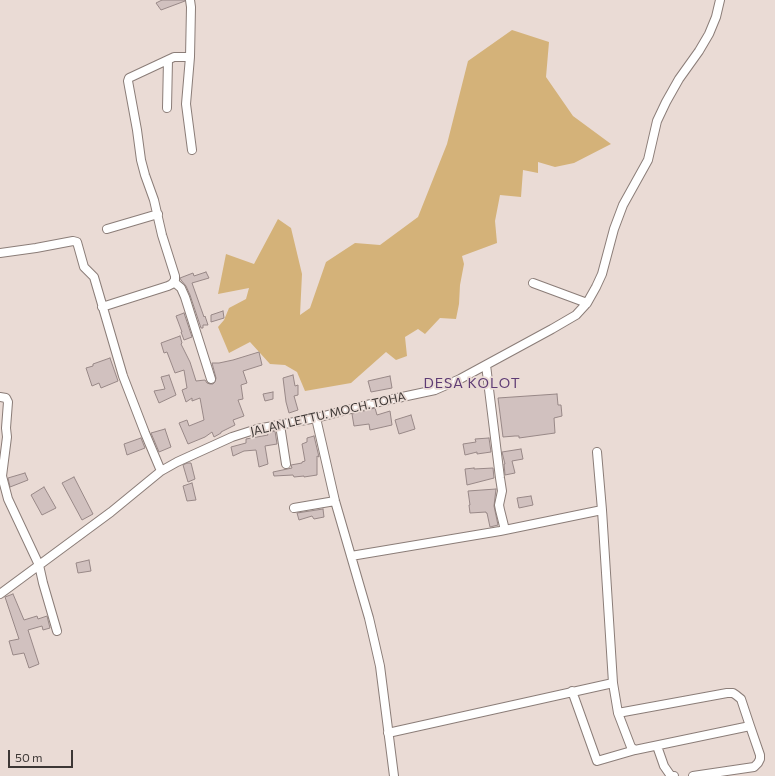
<!DOCTYPE html>
<style>
body{margin:0}
#map{position:relative;width:775px;height:776px;overflow:hidden;background:#eadbd5;font-family:Commissioner,sans-serif}
canvas{display:block}
.scale{position:absolute;left:8px;top:750px;width:65px;height:18px;box-sizing:border-box;border:2px solid #3d3735;border-top:0;padding-left:5px;font-size:12px;line-height:14px;white-space:nowrap;color:#3d3735;-webkit-text-stroke:3px #eadbd5;paint-order:stroke}
</style>
<div id="map">
<canvas width="775" height="776"></canvas>
<div class="scale">50 m</div>
</div>
<script>
const context = document.querySelector('canvas').getContext('2d');
context.lineJoin = 'round';
function fill(path, color) { context.fillStyle = color; context.fill(path, 'evenodd'); }
const poly = rows => new Path2D(rows.map(r => 'M' + r).join(''));
function stroke(path, color, width, dash) { context.strokeStyle = color; context.lineWidth = width; context.lineCap = dash ? 'butt' : 'round'; context.setLineDash(dash || []); context.stroke(path); }
function label(font, color, halo, rows, align = 'center') {
  context.font = font + ' Commissioner,sans-serif'; context.lineWidth = 3.5; context.setLineDash([]); context.textBaseline = 'middle'; context.strokeStyle = halo; context.fillStyle = color; for (const [text, x, y, turn = 0] of rows) {
    context.save(); context.translate(x, y); context.rotate((+turn || 0) * Math.PI / 180); context.textAlign = isNaN(turn) ? turn : align; if (halo) context.strokeText(text, 0, 0); context.fillText(text, 0, 0); context.restore();
  }
}
const green = poly([
 [512,30,549,42,546,77,573,116,611,144,574,163,555,167,538,162,538,173,523,170,521,197,500,195,495,221,497,243,462,256,464,264,460,285,459,304,456,319,440,318,425,334,418,329,405,337,407,356,396,360,386,352,351,383,305,391,297,372,285,365,270,364,250,342,229,353,218,327,224,320,229,308,246,299,249,288,218,294,226,254,254,264,278,219,291,228,302,274,300,315,310,308,326,262,355,243,380,245,418,217,447,144,468,61]
]);
const building = poly([
 [162,0,185,0,185,1,161,10,156,3,162,0],
 [206,272,209,278,192,283,204,317,205,316,208,325,203,325,203,328,201,328,190,295,186,286,181,280,180,278,193,273,194,276,206,272],
 [223,311,224,318,211,322,211,315,223,311],
 [184,313,192,337,184,340,181,332,182,332,176,316,184,313],
 [180,336,182,343,181,344,190,362,196,381,205,380,207,383,210,384,213,384,215,382,216,378,212,363,219,363,233,360,259,352,262,365,243,371,247,383,241,385,243,399,238,400,244,416,233,420,235,425,221,432,221,433,214,437,212,432,205,437,188,444,179,423,187,420,189,426,204,420,200,398,192,401,192,398,186,402,182,390,187,388,184,370,175,373,167,352,164,353,161,343,180,336],
 [110,358,118,381,101,388,99,383,92,386,86,368,93,366,93,364,110,358],
 [169,375,176,395,159,403,154,391,165,389,161,377,169,375],
 [293,375,295,386,298,385,298,395,294,396,298,410,289,413,286,402,283,378,293,375],
 [390,376,392,388,371,392,368,381,390,376],
 [273,392,273,399,265,401,263,394,273,392],
 [557,394,558,405,561,405,562,416,554,418,555,433,519,438,519,436,515,436,503,437,498,398,557,394],
 [375,408,377,415,390,411,392,425,370,430,369,424,354,426,352,414,375,408],
 [411,415,415,429,399,434,395,420,411,415],
 [165,429,171,447,159,452,151,433,165,429],
 [275,431,277,444,265,446,268,464,259,467,256,450,244,451,233,456,231,447,246,443,246,439,268,435,267,433,275,431],
 [314,436,319,457,317,456,317,475,304,477,304,476,294,477,293,475,274,476,273,472,292,468,291,465,302,463,302,462,305,461,302,444,307,442,307,438,314,436],
 [141,438,145,448,127,455,124,444,141,438],
 [489,438,491,452,477,454,477,452,465,455,463,444,476,442,475,439,489,438],
 [521,449,523,459,512,461,515,473,505,475,504,464,505,464,502,452,521,449],
 [187,463,191,463,195,479,188,482,183,465,187,463],
 [474,468,474,469,493,468,494,478,467,485,465,469,474,468],
 [25,473,28,480,10,487,8,478,25,473],
 [74,477,93,514,82,520,62,483,74,477],
 [192,483,196,500,187,501,183,486,192,483],
 [44,487,56,508,42,515,31,495,44,487],
 [496,489,494,506,498,525,490,527,487,513,486,513,486,512,470,513,469,505,470,505,468,491,496,489],
 [531,496,533,505,519,508,517,498,531,496],
 [323,509,324,517,314,519,312,516,299,520,297,513,323,509],
 [89,560,91,571,78,573,76,563,89,560],
 [13,594,24,620,37,616,38,619,47,616,50,628,43,630,42,626,28,630,39,664,29,668,24,653,13,655,9,641,19,639,5,597,13,594]
]);
const minor = poly([
 [190,0,191,7,190,57,186,104,192,150],
 [167,108,168,60],
 [107,229,158,214],
 [0,253,36,248,73,241,77,242,84,267,94,277,123,376,145,433,161,471],
 [174,282,181,288,185,297,211,379],
 [533,283,587,303],
 [102,307,168,286,172,284,175,280,175,276,162,235,154,200,145,175,141,160,137,130,128,81,129,78,174,57,190,57],
 [486,365,500,478,502,491,499,505,500,510,505,530],
 [0,397,6,398,8,402,6,428,7,437,2,476,8,499,39,565,43,583,57,631],
 [316,418,335,501,369,618,375,644,380,666,394,776],
 [280,425,286,464],
 [294,508,335,501],
 [602,510,613,683],
 [351,556,500,531,602,510,597,452],
 [0,594,111,512,161,471,177,462,232,437,257,429,316,418,374,403,435,390,460,379,552,329,576,315,587,303,596,287,602,274,614,229,623,205,648,160,657,121,666,102,679,79,699,51,709,34,716,17,720,0],
 [572,691,597,761,635,750],
 [618,713,727,693,733,693,736,695,741,699,750,726,760,755,760,759,758,763,754,767,693,776],
 [388,733,613,683,618,713,631,747,635,750,750,726],
 [657,746,664,766,671,776,674,776]
]);
const streetNames = [
 ["JALAN LETTU. MOCH. TOHA",328,414,-13]
];
const quarterNames = [
 ["DESA KOLOT",472,383]
];
fill(green, '#d4b279');
fill(building, '#d1c1bf');
stroke(building, '#988887', 1);
stroke(minor, '#8b7d78', 10);
stroke(minor, '#fff', 8);
label('12px', '#3d3735', '#eadbd5', streetNames);
context.letterSpacing = '1px';
label('14px', '#5e3b74', '#eadbd5', quarterNames);
context.letterSpacing = '0px';
</script>
